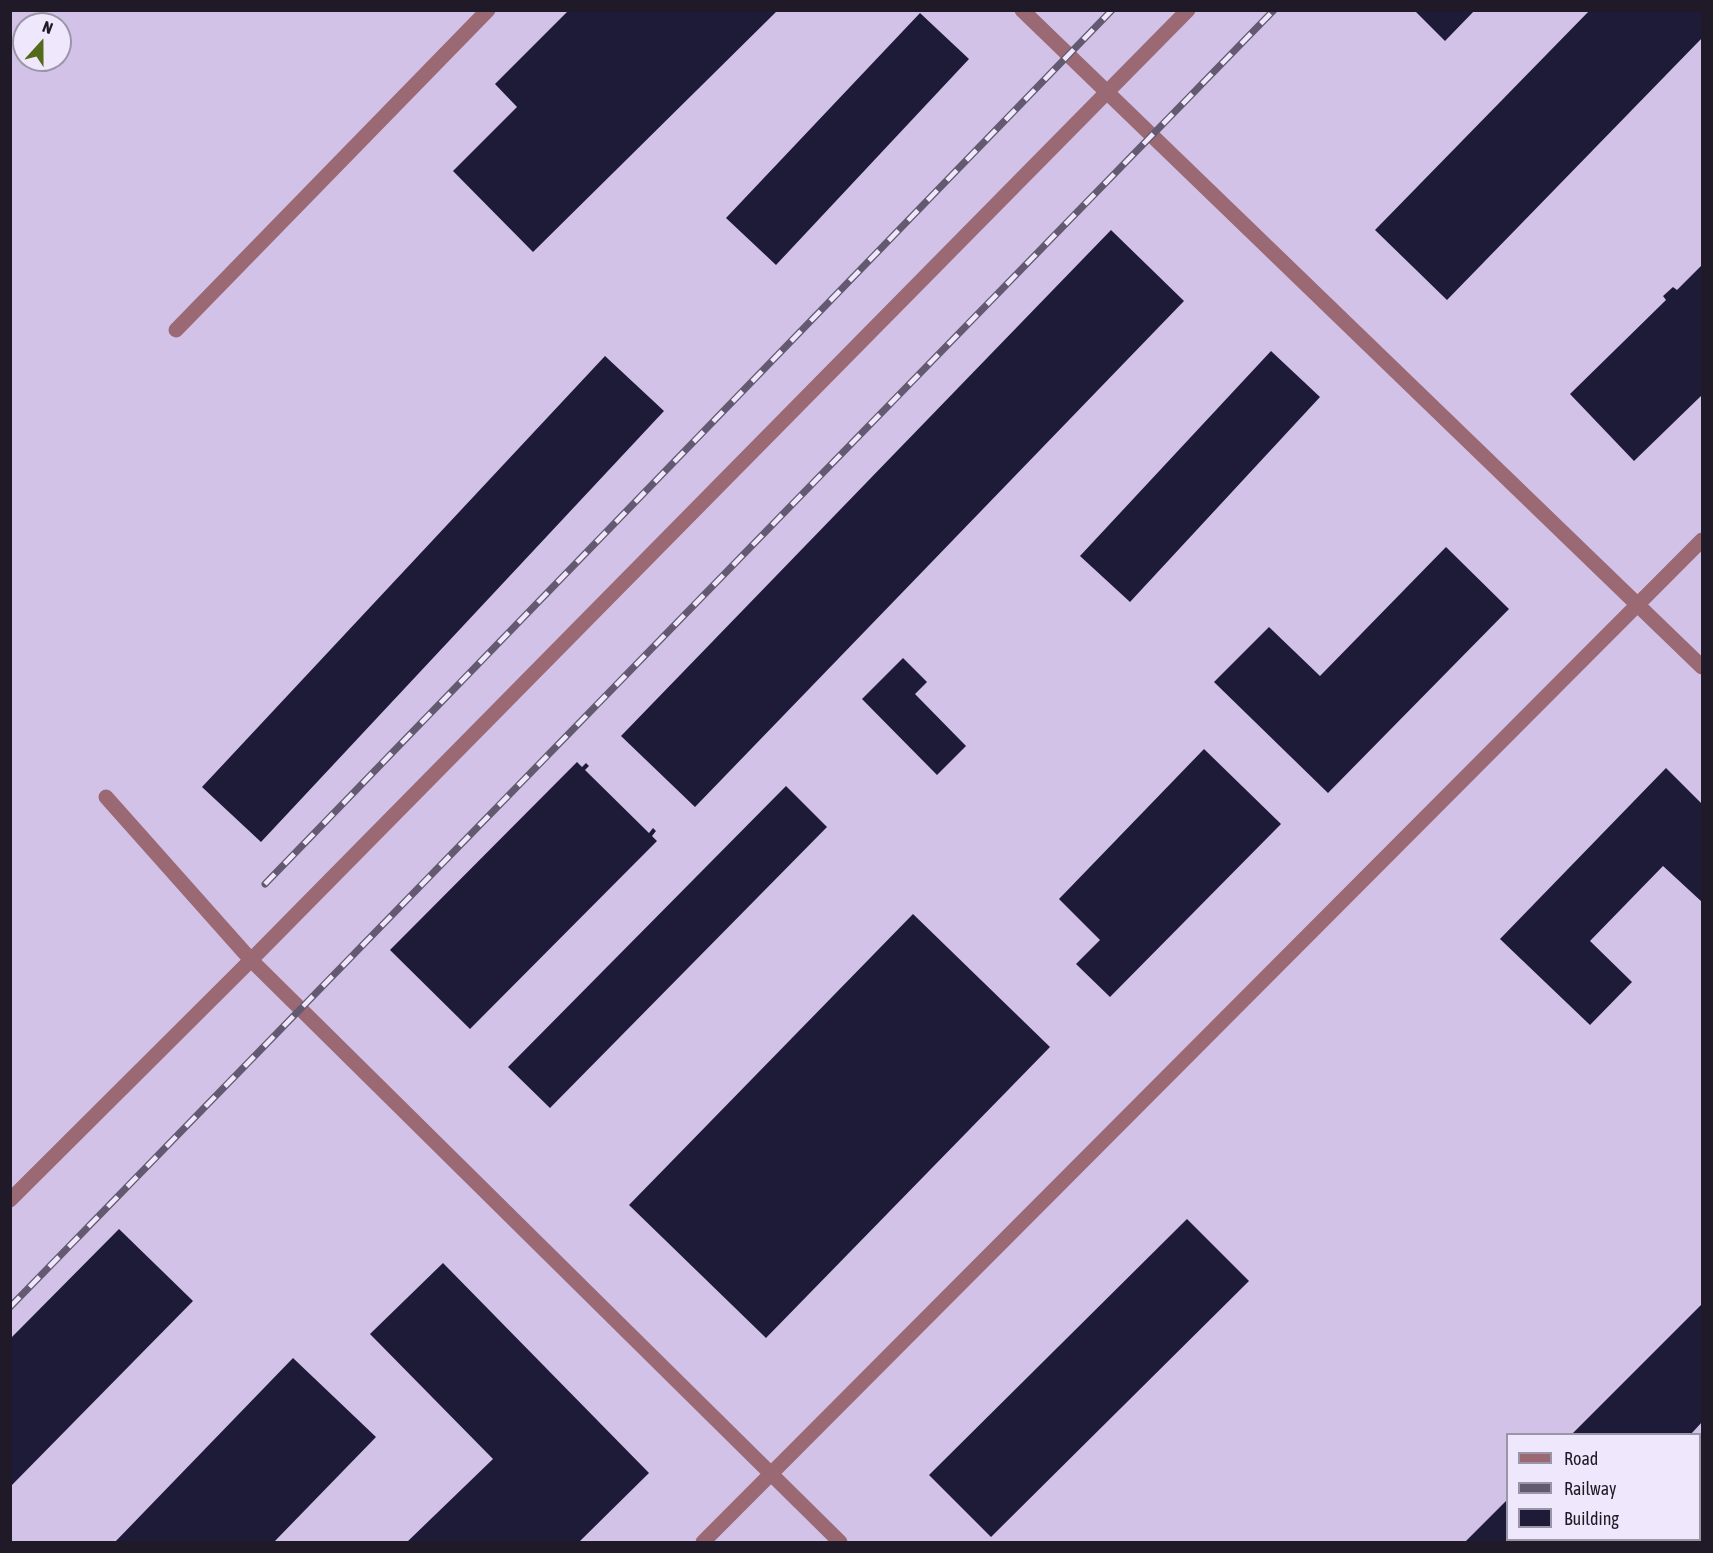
<!DOCTYPE html>
<style>
body{margin:0}
#map{position:relative;width:1713px;height:1553px;overflow:hidden;background:#d3c2e8;font-family:"Asap Condensed",sans-serif}
canvas{display:block}
.frame{position:absolute;inset:0;border:12px solid #201a28;pointer-events:none}
.legend{position:absolute;left:1506px;top:1433px;width:195px;height:108px;box-sizing:border-box;background:#efe7fb;border:2px solid #9c95a7;margin:0;padding:8px 10px;list-style:none;font-size:18px;color:#201a28}
.legend li{display:flex;align-items:center;gap:12px;height:30px}
.legend b{width:30px;border:2px solid #9c95a7}
.north{position:absolute;left:12px;top:12px;width:60px;height:60px;box-sizing:border-box;background:#efe7fb;border:2px solid #9c95a7;border-radius:50%;rotate:21deg;font-size:16px;font-weight:700;line-height:24px;text-align:center;color:#201a28}
.north::after{content:'';display:block;margin:auto;width:21px;height:27px;background:#526a1a;clip-path:polygon(50% 0,100% 100%,50% 72%,0 100%)}
</style>
<div id="map">
<canvas width="1713" height="1553"></canvas>
<div class="frame"></div>
<ul class="legend">
<li><b style="height:8px;background:#9b6974"></b>Road</li>
<li><b style="height:8px;background:#635970"></b>Railway</li>
<li><b style="height:16px;background:#1d1b38"></b>Building</li>
</ul>
<div class="north">N</div>
</div>
<script>
const context = document.querySelector('canvas').getContext('2d');
context.lineJoin = 'round';
function fill(path, color) { context.fillStyle = color; context.fill(path, 'evenodd'); }
const poly = rows => new Path2D(rows.map(r => 'M' + r).join(''));
function stroke(path, color, width, dash) { context.strokeStyle = color; context.lineWidth = width; context.lineCap = dash ? 'butt' : 'round'; context.setLineDash(dash || []); context.stroke(path); }
const building = poly([
 [569,10,778,10,533,252,453,171,517,107,495,84],
 [1414,10,1475,10,1445,41],
 [1590,10,1702,10,1702,38,1447,300,1375,230],
 [920,13,969,59,776,265,726,218],
 [1111,230,1184,301,695,807,621,736],
 [1702,265,1702,395,1634,461,1570,394,1666,300,1663,296,1673,287,1677,290],
 [1271,351,1320,397,1130,602,1080,556],
 [605,356,664,411,261,842,202,787],
 [1446,547,1509,609,1328,793,1214,682,1269,627,1320,676],
 [903,658,927,682,915,694,966,746,937,775,862,699],
 [1204,749,1281,824,1110,997,1076,964,1100,940,1059,899],
 [577,762,582,767,586,763,589,766,585,770,649,833,653,828,656,831,652,836,657,841,470,1029,390,950],
 [1666,768,1702,804,1702,902,1663,866,1590,941,1632,982,1590,1025,1500,939],
 [786,786,827,827,550,1108,508,1067],
 [913,914,1050,1047,766,1338,629,1205],
 [1187,1219,1249,1281,991,1537,929,1475],
 [119,1229,193,1301,10,1487,10,1339],
 [443,1263,649,1473,579,1542,407,1542,493,1459,370,1334],
 [1701,1305,1702,1422,1691,1434,1572,1434],
 [293,1358,376,1437,274,1542,115,1542],
 [1508,1499,1508,1540,1586,1540,1583,1542,1465,1542]
]);
const minor = poly([
 [1022,10,1702,667],
 [176,330,488,10],
 [106,797,251,960,840,1542],
 [10,1200,251,960,1188,10],
 [703,1542,1702,540]
]);
const rail = poly([
 [265,884,1112,10],
 [10,1307,1274,10]
]);
fill(building, '#1d1b38');
stroke(minor, '#9b6974', 15);
stroke(rail, '#635970', 7);
stroke(rail, '#efe7fb', 4.5, [14]);
</script>
